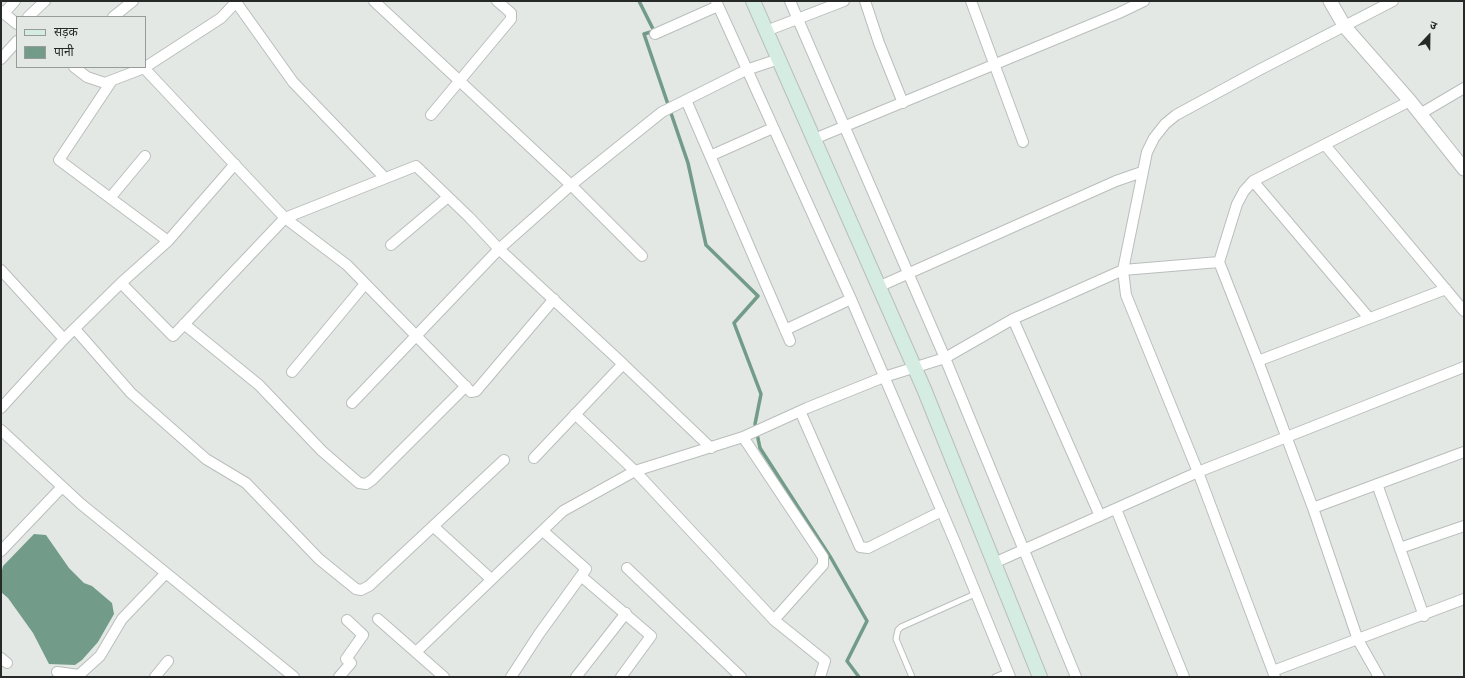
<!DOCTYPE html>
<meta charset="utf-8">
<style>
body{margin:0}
#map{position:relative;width:1465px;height:678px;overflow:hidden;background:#e3e8e5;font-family:"PT Sans","Noto Sans Devanagari",sans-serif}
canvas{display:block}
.frame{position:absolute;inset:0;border:2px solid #272928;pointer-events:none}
.legend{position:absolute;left:16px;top:16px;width:130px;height:52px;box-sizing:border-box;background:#e3e8e5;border:1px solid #989c99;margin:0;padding:5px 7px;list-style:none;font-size:12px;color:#272928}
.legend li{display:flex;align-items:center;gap:8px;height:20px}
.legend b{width:20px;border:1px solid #989c99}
.north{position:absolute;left:1409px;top:16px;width:40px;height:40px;-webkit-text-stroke:3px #e3e8e5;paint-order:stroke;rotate:22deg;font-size:11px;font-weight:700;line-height:16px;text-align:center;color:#272928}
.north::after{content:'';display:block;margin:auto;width:14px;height:18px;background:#272928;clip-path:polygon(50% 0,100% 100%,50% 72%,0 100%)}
</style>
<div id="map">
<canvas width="1465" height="678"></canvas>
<div class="frame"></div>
<ul class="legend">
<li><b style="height:5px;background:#d4ece2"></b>सड़क</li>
<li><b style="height:11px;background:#729c89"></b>पानी</li>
</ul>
<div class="north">उ</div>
</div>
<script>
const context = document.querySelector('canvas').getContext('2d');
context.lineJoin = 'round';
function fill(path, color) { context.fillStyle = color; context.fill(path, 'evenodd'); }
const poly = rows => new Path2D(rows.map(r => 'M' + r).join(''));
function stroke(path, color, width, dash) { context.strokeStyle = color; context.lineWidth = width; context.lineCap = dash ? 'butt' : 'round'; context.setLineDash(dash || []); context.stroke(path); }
const water = poly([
 [34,534,46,535,69,568,84,583,92,586,112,603,114,614,98,642,82,660,75,665,49,664,33,633,8,598,1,592,1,574,3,566]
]);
const stream = poly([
 [639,1,654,31,644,34,688,163,706,245,758,296,734,323,761,394,755,424,760,448,831,558,867,621,847,661,859,677]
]);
const service = poly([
 [912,677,896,639,898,630,901,627,975,594],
 [995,677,1007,672]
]);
const minor = poly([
 [374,1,571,185,642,256],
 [716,1,851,299,955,542,1010,677],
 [790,1,945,358,1076,677],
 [865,1,879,43,903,103],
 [971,1,1023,142],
 [236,2,293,82,385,178],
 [1,11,17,24],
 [4,13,15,1],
 [28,17,45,1],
 [113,17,133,1],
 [766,31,844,1],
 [655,34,718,6],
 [1,59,17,41],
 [74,67,87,77,105,83,144,68],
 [111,82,59,160,168,241],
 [686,100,790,341],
 [1420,114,1464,88],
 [431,115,511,19,511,13,497,1],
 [814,139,1119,13,1144,1],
 [1325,145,1464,311],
 [710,156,773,128],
 [1253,181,1369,318],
 [110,198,145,156],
 [391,245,448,197],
 [1219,262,1258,361,1313,508,1358,640,1379,677],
 [1,270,64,339],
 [121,283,168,241,235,164],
 [878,287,1116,181,1142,172],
 [554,299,476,391,471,392,347,265,285,218,416,166,469,217,499,249,623,364],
 [1013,319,1100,516],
 [184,324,259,385,322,451,359,483,366,484,372,480,466,386],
 [75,329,131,393,206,459,246,483,319,559,356,589,361,590,369,586,504,460],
 [785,330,851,299],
 [1258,361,1446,289],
 [292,372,365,284],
 [352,403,499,249,571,185,662,112,746,70,779,59],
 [1,408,64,339,121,283,173,336,285,218,144,68,221,18,237,1],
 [800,411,860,547,868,548,942,511],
 [575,414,635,471,774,620,825,661,820,677],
 [1,430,81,504,294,677],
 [743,437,823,557,823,565,774,620],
 [534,458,623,364,711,448],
 [1377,484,1424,616],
 [1313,508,1464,452],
 [1116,509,1184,677],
 [433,526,491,579],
 [1400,548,1464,526],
 [1,551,62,487],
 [994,563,1198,472,1464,367],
 [627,568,741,677],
 [581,576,651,636,621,677],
 [378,619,444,677],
 [416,652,563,511,635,471,743,437,807,408,884,377,945,358,1013,319,1123,270,1219,262,1237,204,1244,191,1253,181,1410,101],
 [1,658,7,663],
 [1273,671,1464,599],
 [57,672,79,675,81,677],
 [79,675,100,656,122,619,166,573],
 [155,677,168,661],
 [339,677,351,663,346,659,363,635,347,620],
 [511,677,539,634,586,569,543,531],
 [576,677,626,613],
 [1275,677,1198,472,1126,295,1123,270,1147,152,1154,138,1165,124,1176,115,1259,70,1393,1]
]);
const tertiary = poly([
 [1330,1,1345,27,1410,101,1464,169]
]);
const secondary = poly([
 [753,1,924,389,1040,677]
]);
fill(water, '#729c89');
stroke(stream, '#729c89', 3.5);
stroke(service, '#b9bebc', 7);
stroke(minor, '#b9bebc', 12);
stroke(tertiary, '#b9bebc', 15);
stroke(secondary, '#b9bebc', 16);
stroke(service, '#fff', 5);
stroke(minor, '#fff', 10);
stroke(tertiary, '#fff', 13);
stroke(secondary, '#d4ece2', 14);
</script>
